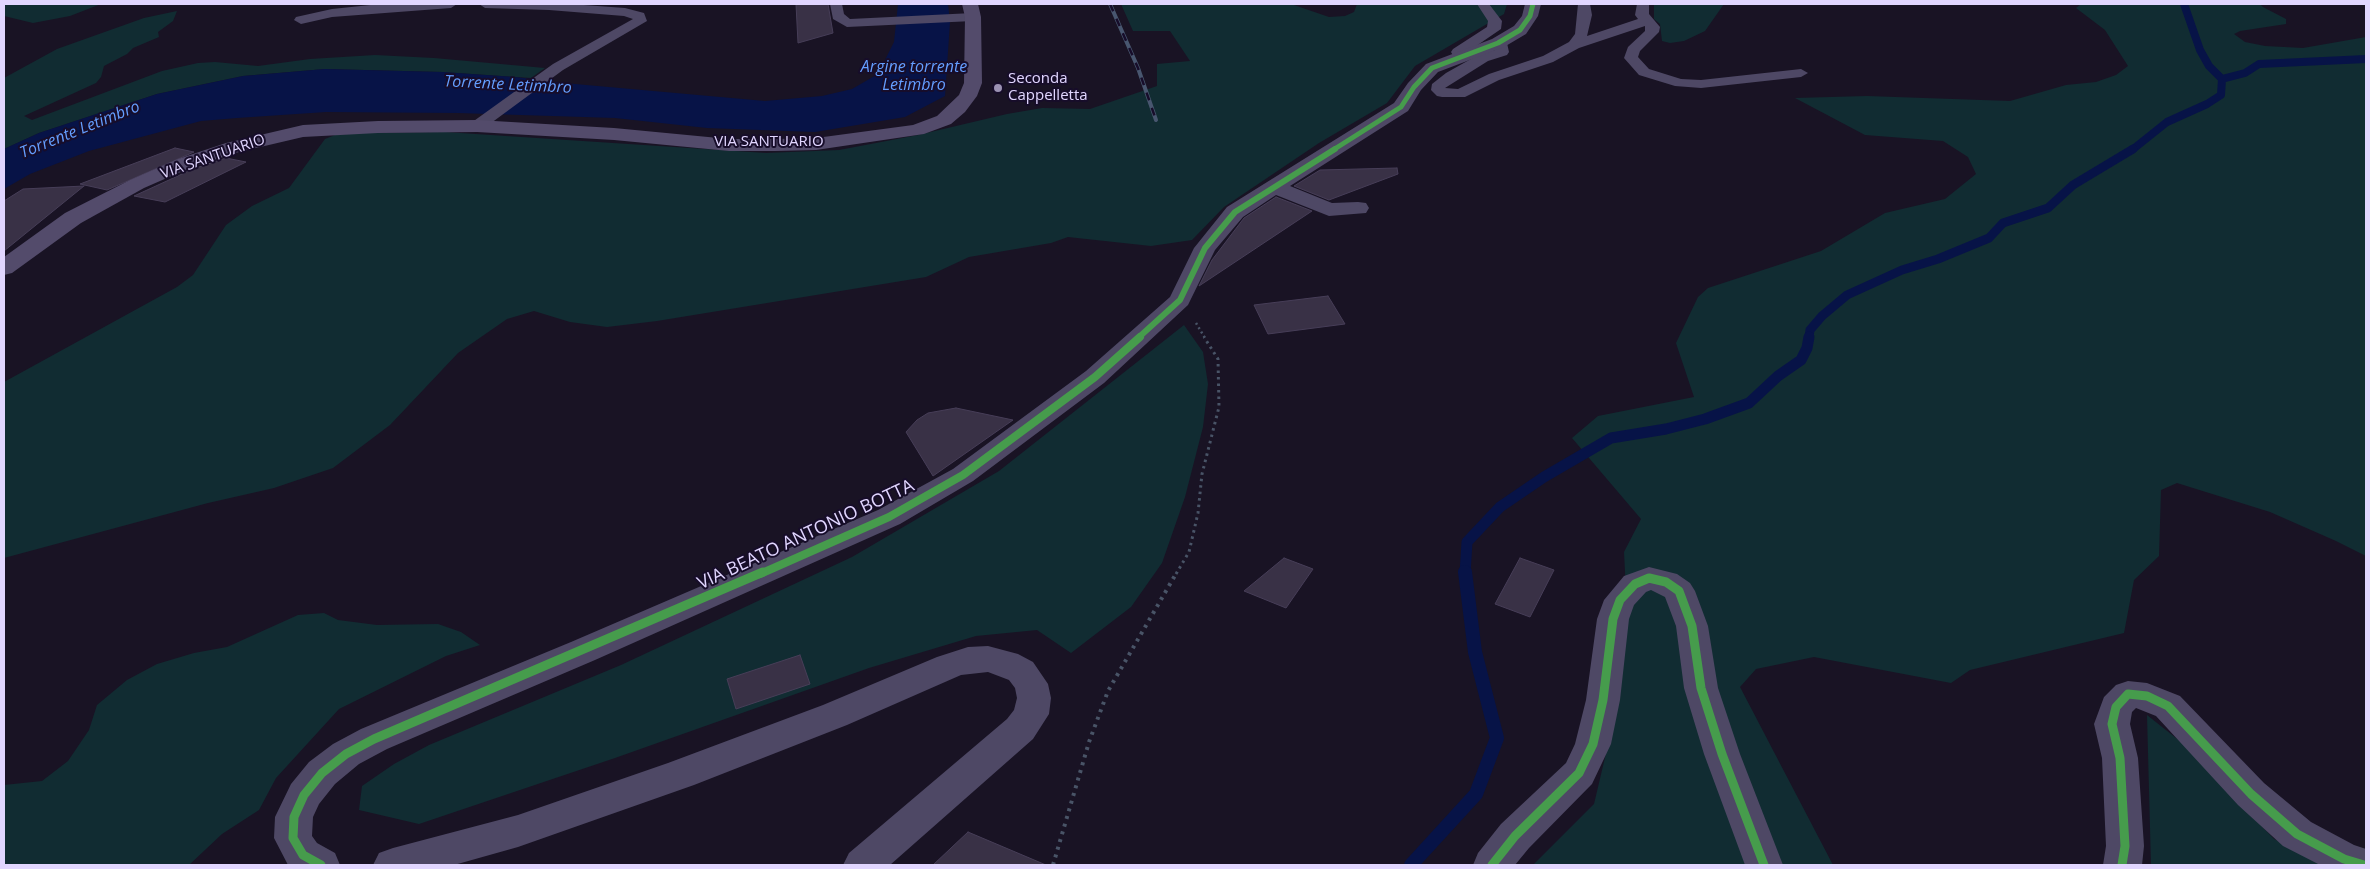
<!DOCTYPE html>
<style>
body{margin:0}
#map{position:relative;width:2370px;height:869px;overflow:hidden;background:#191324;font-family:"Open Sans",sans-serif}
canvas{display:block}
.frame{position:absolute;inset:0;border:5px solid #e1d6ff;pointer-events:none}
</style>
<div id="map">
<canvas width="2370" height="869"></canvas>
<div class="frame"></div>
</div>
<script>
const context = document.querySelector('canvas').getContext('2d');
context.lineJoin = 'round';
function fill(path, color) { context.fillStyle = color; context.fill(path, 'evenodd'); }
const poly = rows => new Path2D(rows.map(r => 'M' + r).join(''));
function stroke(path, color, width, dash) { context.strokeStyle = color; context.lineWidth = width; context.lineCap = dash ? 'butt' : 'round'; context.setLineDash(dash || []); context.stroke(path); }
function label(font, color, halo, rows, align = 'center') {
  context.font = font + ' "Open Sans",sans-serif'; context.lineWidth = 4; context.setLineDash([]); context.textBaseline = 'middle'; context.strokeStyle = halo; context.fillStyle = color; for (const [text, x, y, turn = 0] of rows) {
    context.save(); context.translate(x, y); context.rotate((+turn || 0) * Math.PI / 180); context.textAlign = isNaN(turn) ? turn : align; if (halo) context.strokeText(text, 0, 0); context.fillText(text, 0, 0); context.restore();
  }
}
const green = poly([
 [4,4,101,4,70,16,33,23,4,16],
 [1121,4,1291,4,1329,17,1345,16,1354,12,1357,4,1507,4,1504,14,1415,66,1387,103,1319,143,1224,207,1192,240,1151,246,1068,237,1051,243,969,257,926,277,657,321,607,327,570,322,534,311,507,319,458,353,390,425,333,468,274,488,208,503,4,558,4,382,177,287,193,275,226,225,252,206,289,188,325,139,335,135,358,133,445,132,766,153,839,150,918,135,1007,114,1042,108,1090,109,1157,86,1157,64,1190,61,1170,31,1133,31],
 [1654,4,1724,4,1705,31,1684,41,1670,43,1662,41,1660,24,1654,19],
 [2081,4,2260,4,2263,7,2286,19,2286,24,2240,31,2234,34,2245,42,2265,46,2303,48,2366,37,2366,556,2336,541,2270,512,2177,483,2161,490,2159,556,2134,580,2124,633,1970,670,1951,683,1814,657,1756,669,1740,687,1833,865,1533,865,1594,804,1612,728,1627,610,1624,552,1641,519,1572,438,1598,416,1694,397,1676,343,1698,297,1708,288,1821,251,1885,213,1945,199,1976,174,1968,157,1943,141,1865,135,1795,98,1867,96,2010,101,2066,85,2096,82,2116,75,2128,66,2105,30,2076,8],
 [177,11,173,21,158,32,159,37,133,48,127,54,104,66,101,77,96,83,24,116,32,120,162,71,198,63,215,62,258,66,310,59,375,55,434,58,545,68,531,78,442,72,325,69,243,76,157,94,39,133,4,149,4,78,57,49,144,18],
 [1184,325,1203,352,1208,384,1203,427,1185,497,1162,563,1131,607,1071,653,1037,630,976,636,869,668,615,758,419,824,359,810,362,786,394,764,429,745,621,665,852,557,999,471],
 [324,613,338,620,377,625,438,624,461,632,480,645,446,656,339,709,276,778,259,810,222,834,189,865,4,865,4,785,42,781,68,761,89,730,97,705,127,680,157,664,194,653,227,647,298,615],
 [2147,715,2181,742,2274,839,2326,865,2151,865]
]);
const water = poly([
 [898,4,948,4,950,22,945,96,905,117,815,132,707,128,615,118,458,113,326,112,237,118,201,121,89,151,30,174,4,189,4,149,39,133,157,94,243,76,325,69,442,72,515,77,564,83,765,101,822,96,852,89,878,74,894,42]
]);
const streamFar3 = poly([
 [2184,4,2200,50,2209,66,2222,79],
 [2132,150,2167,122,2207,104,2221,95,2222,79,2245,73,2259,64,2366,59]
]);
const streamFar2 = poly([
 [1809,338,1810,330,1822,316,1847,295,1902,270,1938,259,1989,238,2003,223,2048,208,2073,185,2133,149]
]);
const streamFar1 = poly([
 [1465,574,1467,542,1500,507,1544,477,1611,438,1666,429,1705,419,1749,403,1778,376,1801,360,1807,348,1809,337]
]);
const stream = poly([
 [1411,865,1476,794,1497,738,1475,652,1465,572]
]);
const building = poly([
 [796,4,828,4,833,33,798,43,796,4],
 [175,148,194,152,107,190,80,184,175,148],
 [226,158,246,162,165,202,134,196,193,169,226,158],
 [1397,168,1398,174,1329,200,1294,186,1320,170,1397,168],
 [84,186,4,251,4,201,23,189,84,186],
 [1276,197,1312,211,1199,286,1212,260,1244,218,1276,197],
 [1328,296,1345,324,1268,334,1254,305,1328,296],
 [956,408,1013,420,933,476,906,432,917,420,928,413,956,408],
 [1284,558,1313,569,1286,608,1244,591,1284,558],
 [1520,558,1554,570,1530,617,1495,604,1520,558],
 [800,655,810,684,736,709,727,679,800,655],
 [968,832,1046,865,933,865,968,832]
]);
const pathFar2 = poly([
 [1196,323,1205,338]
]);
const pathFar1 = poly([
 [1176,574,1189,552,1198,513,1202,474,1219,407,1218,359,1204,337]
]);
const path = poly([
 [1053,865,1089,742,1108,691,1177,572]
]);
const service = poly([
 [380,4,457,4,451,8,332,17,301,24,294,20,296,17,332,9,380,4],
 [479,4,570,4,625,8,644,13,647,21,563,70,483,129,477,131,471,129,469,126,471,123,553,64,633,19,624,16,549,10,485,8,479,4],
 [830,4,842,4,844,14,850,19,973,13,980,17,973,21,847,27,833,19,830,4],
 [1477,4,1489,4,1502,21,1501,29,1466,53,1467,56,1465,59,1455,59,1451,52,1453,49,1487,27,1488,21,1477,4],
 [1578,4,1590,4,1592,15,1587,36,1638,19,1635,15,1637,4,1649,4,1649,14,1660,27,1659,32,1640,51,1638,57,1649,69,1681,79,1701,80,1801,69,1808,73,1801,77,1701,88,1675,86,1639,75,1624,58,1628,47,1645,31,1645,26,1579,48,1553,62,1499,80,1465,97,1442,97,1437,96,1431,90,1432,84,1446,73,1478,55,1495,50,1491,43,1493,40,1498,39,1507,43,1509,52,1507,55,1488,61,1445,88,1458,89,1489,74,1543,56,1569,42,1575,34,1578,4]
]);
const minor = poly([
 [1525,4,1541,4,1538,16,1526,34,1504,47,1438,72,1421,90,1408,111,1290,186,1332,203,1358,202,1366,203,1369,208,1366,213,1329,216,1276,195,1243,217,1215,250,1188,305,1104,383,973,481,900,524,595,660,387,749,359,764,335,784,319,804,313,817,312,836,317,843,335,853,340,865,288,865,274,838,275,817,291,784,309,762,333,744,361,729,571,642,878,510,953,469,1086,371,1170,297,1194,248,1227,207,1394,103,1408,83,1426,64,1492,39,1514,26,1522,16,1525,4],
 [1649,567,1677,574,1690,583,1695,591,1708,626,1718,688,1740,754,1783,865,1745,865,1704,754,1684,688,1676,626,1665,597,1651,590,1646,592,1634,605,1629,619,1620,700,1611,744,1592,784,1529,848,1515,865,1473,865,1478,853,1501,824,1566,763,1575,744,1586,700,1597,619,1604,600,1624,576,1649,567],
 [988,646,1018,654,1033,662,1048,684,1051,698,1049,714,1033,739,890,865,843,865,849,853,1007,719,1014,710,1017,698,1015,688,1009,680,988,672,961,675,847,725,694,785,518,847,454,865,373,865,379,853,393,848,518,815,668,763,823,705,937,657,968,647,988,646],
 [2128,681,2147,683,2180,696,2264,783,2311,822,2354,845,2366,849,2366,865,2320,865,2283,846,2238,805,2156,716,2136,708,2132,712,2130,724,2138,758,2144,846,2142,865,2103,865,2106,846,2102,758,2094,724,2104,697,2116,685,2128,681]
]);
const secondary = poly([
 [962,4,978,4,981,17,982,83,977,96,965,112,951,124,924,134,816,150,775,151,729,151,614,140,477,132,378,133,303,137,239,152,192,167,144,188,81,223,12,273,4,275,4,257,65,213,130,180,178,159,226,143,303,125,378,121,477,120,614,128,729,139,775,139,816,138,913,125,937,116,959,95,964,83,965,17,962,4]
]);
const rail = poly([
 [1110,4,1138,68,1156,120]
]);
const cyclewayFar3 = poly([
 [1333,150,1401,107,1414,87,1432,68,1498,43,1520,30,1530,16,1533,4]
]);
const cyclewayFar2 = poly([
 [1138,338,1180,300,1205,248,1235,212,1335,149]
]);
const cyclewayFar1 = poly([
 [760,574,889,517,963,475,1095,377,1140,337]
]);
const cycleway = poly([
 [321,865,303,855,293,838,294,817,304,795,322,773,346,754,374,739,763,572],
 [1492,865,1515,836,1579,773,1593,744,1603,700,1613,619,1620,600,1635,584,1649,578,1666,582,1679,591,1692,626,1701,688,1722,754,1764,865],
 [2122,865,2125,846,2120,758,2112,724,2116,707,2128,694,2147,696,2168,706,2251,794,2297,834,2344,859,2364,865]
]);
const markers = [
 [998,88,5,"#9b92b2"]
];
const farPoinames = [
 ["Seconda",1008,79],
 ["Cappelletta",1008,96]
];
const farStreetnames = [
 ["VIA SANTUARIO",769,142],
 ["VIA SANTUARIO",213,157,-19]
];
const farWaternames = [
 ["Argine torrente",914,67],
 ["Letimbro",914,85],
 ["Torrente Letimbro",508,85,3],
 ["Torrente Letimbro",80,130,-22]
];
const streetNames = [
 ["VIA BEATO ANTONIO BOTTA",806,535,-25]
];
fill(green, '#112c32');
fill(water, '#071347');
stroke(streamFar3, '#071347', 8);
stroke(streamFar2, '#071347', 9);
stroke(streamFar1, '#071347', 11);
stroke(stream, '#071347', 14);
fill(building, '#393146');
stroke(building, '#473e58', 1);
stroke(pathFar2, '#495467', 2.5, [2, 3]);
stroke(pathFar1, '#495467', 3, [2.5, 4]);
stroke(path, '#495467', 4, [3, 5]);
fill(service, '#4e4865');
fill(minor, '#4e4865');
fill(secondary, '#534b6b');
stroke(rail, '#48566f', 4);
stroke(rail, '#170d2a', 2.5, [8]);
stroke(cyclewayFar3, '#469c4c', 5);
stroke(cyclewayFar2, '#469c4c', 6);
stroke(cyclewayFar1, '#469c4c', 8);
stroke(cycleway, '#469c4c', 9);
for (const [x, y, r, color] of markers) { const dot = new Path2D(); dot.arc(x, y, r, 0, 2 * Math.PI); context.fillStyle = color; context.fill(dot); stroke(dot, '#170d2a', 2); }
label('15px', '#e1d6ff', '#170d2a', farPoinames, 'left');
label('15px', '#e1d6ff', '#170d2a', farStreetnames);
label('italic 16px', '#649eff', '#170d2a', farWaternames);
label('18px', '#e1d6ff', '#170d2a', streetNames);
</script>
